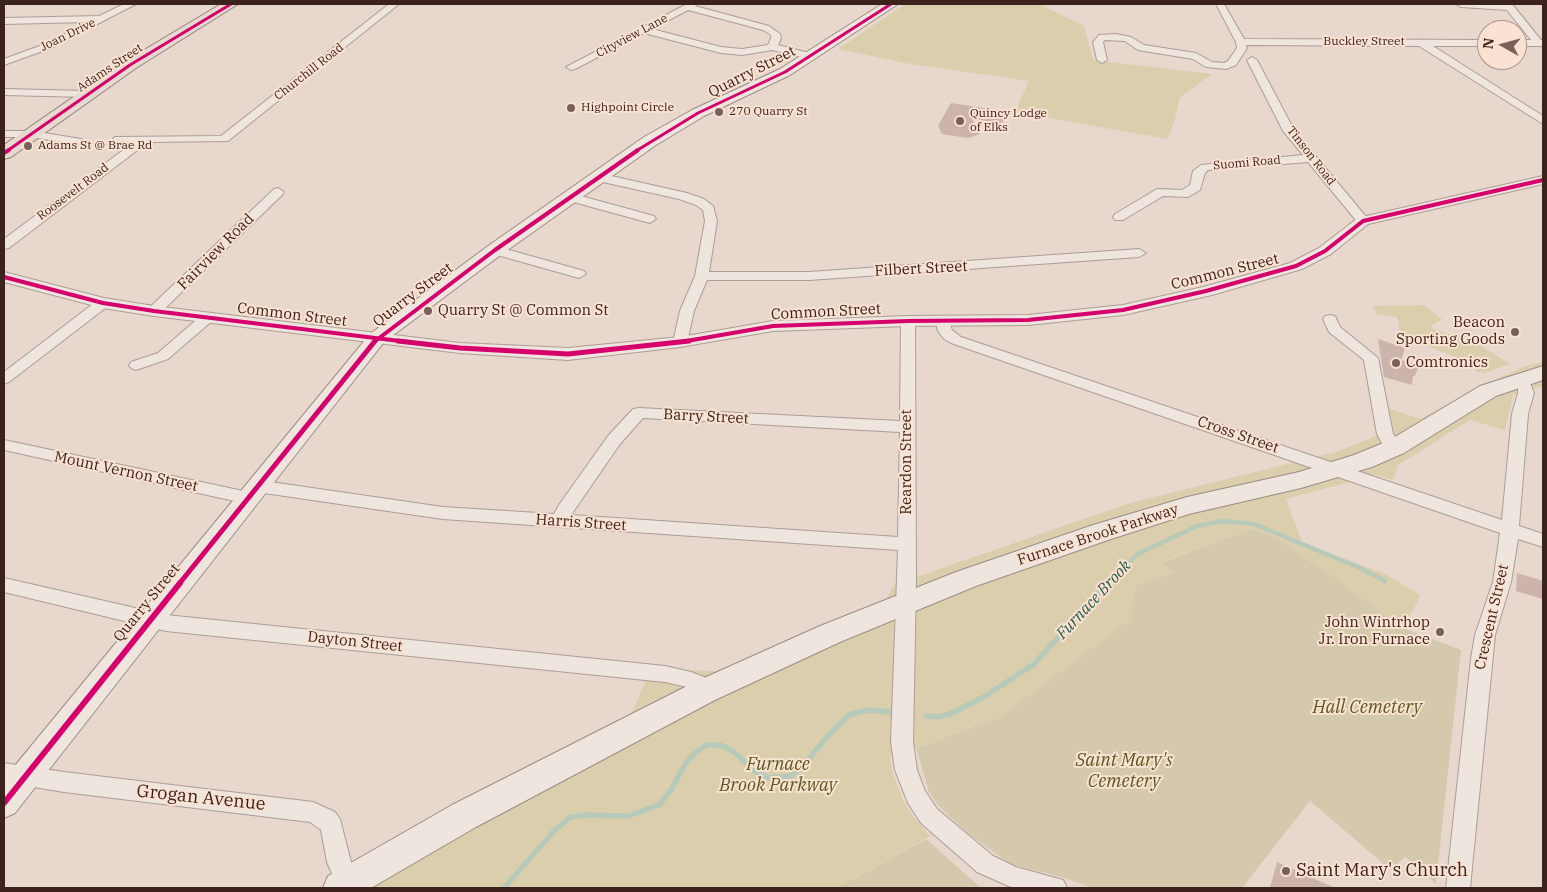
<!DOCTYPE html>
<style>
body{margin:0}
#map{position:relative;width:1547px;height:892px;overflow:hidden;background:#e7d7cc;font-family:"IBM Plex Serif",serif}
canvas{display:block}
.frame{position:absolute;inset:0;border:5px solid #3c221c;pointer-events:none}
.north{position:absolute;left:1477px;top:20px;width:50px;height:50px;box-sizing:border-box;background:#f9e2d1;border:1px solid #ad9589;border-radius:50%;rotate:277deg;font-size:14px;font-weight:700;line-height:20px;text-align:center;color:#3c221c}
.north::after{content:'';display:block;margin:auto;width:18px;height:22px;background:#78615a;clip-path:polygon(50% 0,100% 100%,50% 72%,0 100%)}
</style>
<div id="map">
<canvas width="1547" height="892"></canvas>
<div class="frame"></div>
<div class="north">N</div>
</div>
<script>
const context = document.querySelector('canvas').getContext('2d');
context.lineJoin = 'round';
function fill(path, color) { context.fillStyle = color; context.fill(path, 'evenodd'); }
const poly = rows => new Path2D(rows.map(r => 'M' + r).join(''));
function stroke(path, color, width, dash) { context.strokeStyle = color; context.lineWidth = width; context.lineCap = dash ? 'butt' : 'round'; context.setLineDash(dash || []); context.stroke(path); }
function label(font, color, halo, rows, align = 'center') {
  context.font = font + ' "IBM Plex Serif",serif'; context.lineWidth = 4; context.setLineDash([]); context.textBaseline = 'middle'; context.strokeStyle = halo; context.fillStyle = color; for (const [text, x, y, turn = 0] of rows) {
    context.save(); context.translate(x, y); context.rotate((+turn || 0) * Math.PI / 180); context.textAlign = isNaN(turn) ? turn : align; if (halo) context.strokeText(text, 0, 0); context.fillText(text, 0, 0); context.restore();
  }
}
const green = poly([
 [905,4,1039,4,1084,26,1093,60,1212,74,1180,97,1175,119,1168,139,1015,112,1029,81,910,64,838,49],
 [1423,305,1442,319,1431,326,1433,329,1448,334,1466,336,1510,364,1485,373,1477,372,1475,369,1476,365,1407,338,1400,332,1397,317,1376,314,1373,306],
 [1543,362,1543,386,1513,395,1505,430,1470,420,1398,465,1393,480,1376,475,1286,499,1302,543,1383,573,1420,595,1416,605,1401,627,1322,568,1275,537,1253,528,1164,561,1173,572,1136,586,1131,620,1000,717,890,757,892,772,903,800,910,812,930,836,837,888,359,888,618,745,647,678,697,670,733,673,882,606,894,585,922,575,1130,503,1336,452,1369,439,1384,431,1387,408,1420,419,1488,383,1526,366]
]);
const cemetery = poly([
 [1253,528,1275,537,1322,568,1401,627,1461,650,1436,884,1405,857,1391,870,1310,801,1242,888,1093,888,1065,878,1010,864,966,832,938,805,929,792,916,748,1000,717,1130,620,1136,586,1173,572,1163,562],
 [926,839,981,888,1010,888,837,888]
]);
const streamFar1 = poly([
 [1107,584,1138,554,1197,526,1224,521,1254,524,1360,568,1385,581]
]);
const stream = poly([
 [926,716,937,717,950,714,984,697,1034,664,1108,583],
 [504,888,554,831,569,818,583,815,628,816,659,805,671,790,685,764,696,752,707,745,720,745,734,752,756,772,768,778,791,776,804,765,826,738,849,715,868,710,890,712]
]);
const building = poly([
 [951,103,1008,112,1002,123,972,119,980,134,968,138,942,134,938,126],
 [1378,339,1405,348,1401,360,1419,365,1415,376,1413,376,1412,385,1384,377],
 [1517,573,1543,581,1543,599,1516,591],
 [1277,862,1335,888,1270,888]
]);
const minor = poly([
 [124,4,136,4,51,48,4,65,4,59,45,44,88,22,4,24,4,18,99,16,124,4],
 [389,4,399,4,228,141,148,142,9,248,4,249,4,239,134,142,115,141,113,139,115,137,221,136,389,4],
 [687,4,697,4,695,6,769,26,780,34,781,38,778,45,813,54,814,56,809,59,772,50,742,55,721,53,644,33,575,69,571,70,566,67,687,4],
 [688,10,763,30,771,35,771,38,768,45,742,49,721,47,652,29,688,10],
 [1216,4,1224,4,1244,39,1487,40,1487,46,1433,46,1543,116,1543,124,1419,46,1246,45,1247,48,1236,65,1226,69,1206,67,1193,59,1138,50,1125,41,1105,40,1103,42,1107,60,1102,63,1097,60,1093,42,1095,40,1099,35,1116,34,1131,37,1144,45,1196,53,1212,62,1224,63,1228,61,1237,48,1236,42,1216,4],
 [1456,4,1512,4,1541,40,1543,40,1543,46,1517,46,1517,40,1531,40,1507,10,1461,7,1456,4],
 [1252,57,1257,60,1294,130,1367,218,1369,221,1367,224,1359,224,1308,162,1208,170,1205,173,1200,190,1188,197,1163,196,1123,220,1115,220,1113,217,1115,214,1157,189,1182,190,1190,185,1193,171,1201,165,1303,155,1283,131,1247,60,1252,57],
 [4,89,87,91,92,94,87,97,4,95,4,89],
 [4,131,32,131,81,139,87,142,81,145,32,137,4,137,4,131],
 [598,173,687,193,704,199,713,206,717,221,709,272,809,272,1139,249,1146,253,1139,257,809,280,707,280,694,311,687,342,685,345,680,346,675,345,673,342,680,311,695,276,705,221,703,210,696,205,679,199,594,180,592,177,594,174,598,173],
 [278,188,284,192,282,195,159,314,149,314,147,311,149,308,274,189,278,188],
 [570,193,654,216,656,219,650,223,566,200,564,197,570,193],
 [495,246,584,271,586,274,579,278,490,253,488,250,495,246],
 [103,299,108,300,110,303,108,306,9,382,4,384,4,372,98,300,103,299],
 [207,314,212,315,214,318,212,321,168,359,136,370,131,368,129,365,131,362,158,353,202,315,207,314],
 [1330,315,1335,316,1340,327,1378,358,1393,434,1404,447,1402,451,1396,452,1390,451,1383,445,1377,434,1364,360,1329,332,1323,319,1325,316,1330,315],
 [908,317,913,318,915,321,916,581,913,742,917,770,925,791,937,809,993,856,1016,867,1063,880,1067,888,1013,888,977,872,921,823,908,803,895,770,891,742,898,550,443,519,257,492,251,490,249,486,251,482,257,480,443,507,554,514,559,505,608,436,633,409,639,408,900,421,901,321,903,318,908,317],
 [643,418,900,432,898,537,571,515,620,444,643,418],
 [943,318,948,319,952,330,961,337,1502,520,1512,414,1518,393,1518,388,1510,381,1513,378,1518,376,1530,383,1534,393,1528,414,1519,526,1543,534,1543,547,1518,539,1511,582,1495,635,1470,888,1446,888,1471,659,1475,635,1493,582,1500,533,951,343,944,339,938,331,936,322,938,319,943,318],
 [4,440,248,492,254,494,257,498,254,502,248,504,4,450,4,440],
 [4,578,166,615,665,666,691,672,704,677,715,691,712,697,705,699,698,697,687,687,665,682,166,631,4,592,4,578],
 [4,763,64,772,313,802,335,812,340,819,351,862,360,884,358,888,338,888,327,862,321,830,310,822,64,792,4,782,4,763]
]);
const tertiary = poly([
 [1543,176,1543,184,1368,224,1331,254,1302,269,1212,295,1123,315,1028,325,908,326,773,331,680,347,568,360,460,353,154,316,103,308,4,282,4,272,104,298,154,306,460,343,568,348,680,337,773,321,908,316,1028,315,1123,305,1203,287,1290,263,1319,248,1358,218,1543,176]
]);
const secondary = poly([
 [882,4,898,4,790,75,704,116,656,145,502,254,384,342,15,813,4,818,4,779,370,334,488,246,644,137,692,110,780,69,882,4],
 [1543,366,1543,380,1496,396,1404,453,1372,467,1301,488,1189,514,1111,539,976,586,840,642,715,700,476,827,371,888,323,888,328,876,452,805,695,682,820,626,956,572,1093,525,1187,497,1299,472,1354,455,1388,441,1480,386,1543,366]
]);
const primary = poly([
 [221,4,238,4,136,68,11,157,4,159,4,145,124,62,221,4]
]);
const cyclewayFar3 = poly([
 [7,151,130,65,231,4],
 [636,151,698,113,785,72,891,4]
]);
const cyclewayFar2 = poly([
 [4,153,9,150],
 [4,277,103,303,154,311,408,342],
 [374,342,495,250,638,150],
 [681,342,773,326,908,321,1028,320,1123,310,1206,291,1296,266,1325,251,1363,221,1543,180]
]);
const cyclewayFar1 = poly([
 [398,341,460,348,568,354,689,341],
 [179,584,375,341]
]);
const cycleway = poly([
 [4,803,180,583]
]);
const markers = [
 [571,108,5,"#78615a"],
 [719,112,5,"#78615a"],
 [960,121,5,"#78615a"],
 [28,146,5,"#78615a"],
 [428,311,5,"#78615a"],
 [1515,332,5,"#78615a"],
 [1396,363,5,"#78615a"],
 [1440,632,5,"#78615a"],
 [1286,871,5,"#78615a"]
];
const farStreetnames = [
 ["Joan Drive",68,35,-26],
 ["Cityview Lane",632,36,-28],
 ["Buckley Street",1364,42],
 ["Adams Street",110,68,-34],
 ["Churchill Road",309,72,-38],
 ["Tinson Road",1311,156,52],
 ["Suomi Road",1247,163,-5],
 ["Roosevelt Road",73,192,-37]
];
const farPoinames = [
 ["Highpoint Circle",581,108],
 ["270 Quarry St",729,112],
 ["Quincy Lodge",970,114],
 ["of Elks",970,128],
 ["Adams St @ Brae Rd",38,146]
];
const streetNames = [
 ["Quarry Street",752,72,-27],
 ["Fairview Road",216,252,-45],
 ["Filbert Street",921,269,-3],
 ["Common Street",1225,272,-14],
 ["Quarry Street",413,295,-37],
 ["Common Street",826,312,-3],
 ["Common Street",292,315,7],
 ["Barry Street",706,417,3],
 ["Cross Street",1238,435,19],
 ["Reardon Street",907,462,-90],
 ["Mount Vernon Street",126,472,12],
 ["Harris Street",581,523,4],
 ["Furnace Brook Parkway",1098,535,-18],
 ["Quarry Street",147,603,-51],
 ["Crescent Street",1492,617,-77],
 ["Dayton Street",355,642,6]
];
const poiNames = [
 ["Quarry St @ Common St",438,311],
 ["Beacon",1505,323,"right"],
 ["Sporting Goods",1505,340,"right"],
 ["Comtronics",1406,363],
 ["John Wintrhop",1430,623,"right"],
 ["Jr. Iron Furnace",1430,640,"right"]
];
const waterNames = [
 ["Furnace Brook",1094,600,-47]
];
const nearParknames = [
 ["Hall Cemetery",1367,708],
 ["Saint Mary's",1124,761],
 ["Cemetery",1124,782],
 ["Furnace",778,765],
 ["Brook Parkway",778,786]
];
const nearStreetnames = [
 ["Grogan Avenue",201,798,6]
];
const nearPoinames = [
 ["Saint Mary's Church",1296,871]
];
fill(green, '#dbcead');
fill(cemetery, '#d5c9ad');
stroke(streamFar1, '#b7cab9', 4.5);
stroke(stream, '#b7cab9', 5.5);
fill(building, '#ccb3ac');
stroke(minor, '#ac9d95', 2);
stroke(tertiary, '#ac9d95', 2);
stroke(secondary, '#9c8c85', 2);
stroke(primary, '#91827c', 2);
fill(minor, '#eee5de');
fill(tertiary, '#eee5de');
fill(secondary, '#eee5de');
fill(primary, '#e6d9cf');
stroke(cyclewayFar3, '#d6006c', 3);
stroke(cyclewayFar2, '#d6006c', 4);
stroke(cyclewayFar1, '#d6006c', 5);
stroke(cycleway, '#d6006c', 6);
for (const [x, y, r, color] of markers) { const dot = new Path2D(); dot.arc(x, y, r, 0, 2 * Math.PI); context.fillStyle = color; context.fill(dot); stroke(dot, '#f9e2d1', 2); }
label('12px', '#3c221c', '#f9e2d1', farStreetnames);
label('12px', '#3c221c', '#f9e2d1', farPoinames, 'left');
label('15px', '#3c221c', '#f9e2d1', streetNames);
label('15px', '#3c221c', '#f9e2d1', poiNames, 'left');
label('italic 16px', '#295e4b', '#f9e2d1', waterNames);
label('italic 18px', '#5b5920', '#f9e2d1', nearParknames);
label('18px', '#3c221c', '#f9e2d1', nearStreetnames);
label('18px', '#3c221c', '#f9e2d1', nearPoinames, 'left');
</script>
